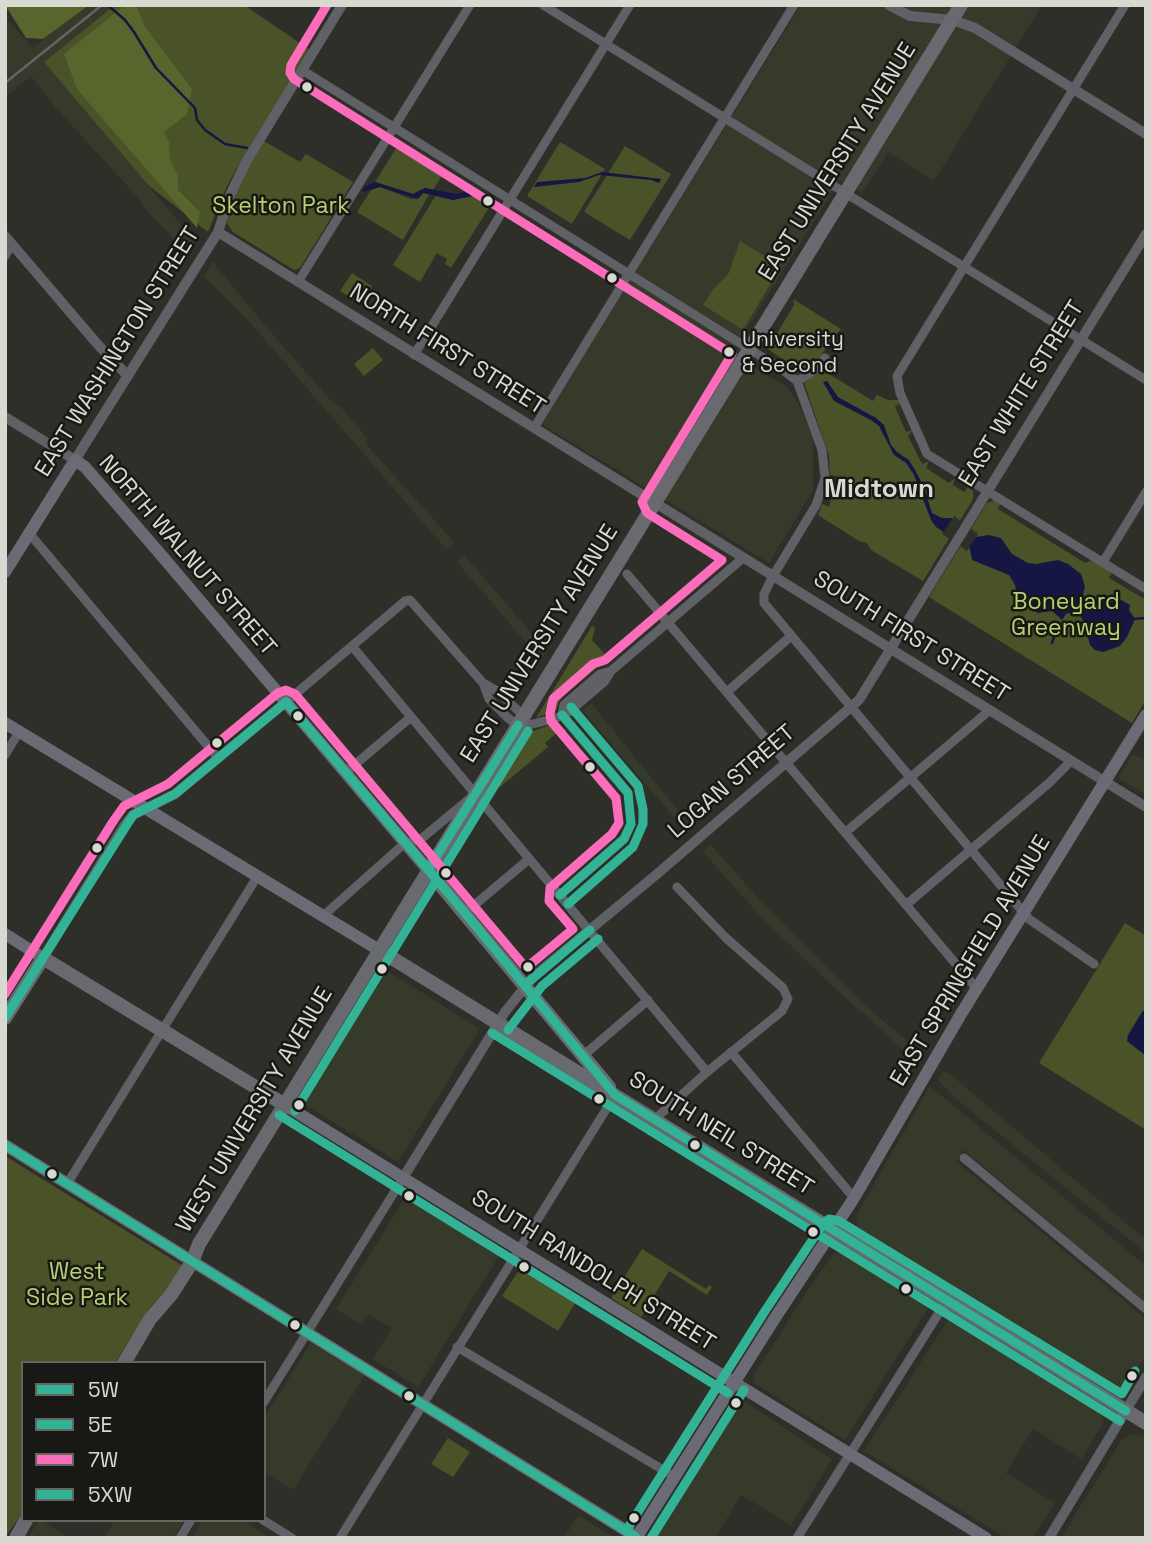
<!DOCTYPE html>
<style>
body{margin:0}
#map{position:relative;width:1151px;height:1543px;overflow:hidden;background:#2e2f29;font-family:"Space Grotesk",sans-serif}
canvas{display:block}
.frame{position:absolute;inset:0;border:7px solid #d8dad2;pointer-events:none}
.legend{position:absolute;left:21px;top:1361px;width:245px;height:161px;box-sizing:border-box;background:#181914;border:2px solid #656660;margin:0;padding:9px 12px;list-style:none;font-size:21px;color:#d8dad2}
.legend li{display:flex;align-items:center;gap:14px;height:35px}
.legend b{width:35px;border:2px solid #656660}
</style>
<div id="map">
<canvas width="1151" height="1543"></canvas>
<div class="frame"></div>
<ul class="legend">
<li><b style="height:9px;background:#33b396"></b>5W</li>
<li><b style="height:9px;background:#33b396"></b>5E</li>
<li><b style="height:9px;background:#fb6dba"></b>7W</li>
<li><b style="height:9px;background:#33b396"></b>5XW</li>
</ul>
</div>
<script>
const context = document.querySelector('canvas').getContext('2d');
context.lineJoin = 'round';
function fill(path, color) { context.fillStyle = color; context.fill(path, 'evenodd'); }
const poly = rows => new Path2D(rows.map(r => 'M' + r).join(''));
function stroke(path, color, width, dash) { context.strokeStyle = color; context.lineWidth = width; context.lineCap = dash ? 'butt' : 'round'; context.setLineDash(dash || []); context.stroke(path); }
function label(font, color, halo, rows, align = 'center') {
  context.font = font + ' "Space Grotesk",sans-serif'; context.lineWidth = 5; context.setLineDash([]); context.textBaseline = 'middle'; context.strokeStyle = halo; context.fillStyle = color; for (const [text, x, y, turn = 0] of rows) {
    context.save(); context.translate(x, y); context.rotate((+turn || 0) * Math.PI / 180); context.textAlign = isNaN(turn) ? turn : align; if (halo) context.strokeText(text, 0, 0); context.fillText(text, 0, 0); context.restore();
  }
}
const built = poly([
 [87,5,115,5,44,62,195,241,188,253,148,212,133,192,56,108,31,76,5,97,5,17,33,48],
 [801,5,1042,5,934,181,888,152,862,193,840,180,731,354,787,387,799,404,813,439,813,490,769,563,541,424],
 [213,262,262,322,335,405,339,405,368,439,365,443,454,542,446,549,254,327,204,276],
 [464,555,547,651,541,660,457,562],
 [591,703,692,828,687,832,582,710],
 [1133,754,1146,761,1146,795,1118,778],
 [710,844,760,900,823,964,865,1005,921,1053,916,1061,837,990,762,918,702,851],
 [386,970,480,1029,398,1162,302,1103],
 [943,1071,950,1074,1141,1236,1146,1237,1146,1253,955,1098,938,1080],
 [930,1086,1146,1266,1146,1304,964,1150,956,1161,1146,1319,1146,1355,1124,1388,1113,1390,861,1234,856,1228,857,1214],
 [406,1196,500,1254,418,1387,373,1359,392,1328,369,1315,362,1325,336,1309],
 [834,1253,844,1253,930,1305,845,1440,755,1384,753,1376,810,1287],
 [949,1318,1096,1407,1103,1417,1102,1425,1081,1459,1033,1429,1006,1473,1055,1503,1033,1538,1006,1538,864,1451],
 [311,1343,365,1375,293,1490,264,1472,264,1418],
 [737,1400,742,1400,832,1459,797,1516,791,1525,741,1495,715,1538,658,1538,653,1535],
 [1130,1435,1141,1435,1146,1438,1146,1538,1061,1538,1122,1439],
 [578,1515,613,1537,614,1538,564,1538],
 [39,1520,41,1520,68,1538,28,1538],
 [115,1520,184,1520,173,1538,104,1538],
 [203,1520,242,1520,270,1538,192,1538]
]);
const green = poly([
 [115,5,244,5,310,50,243,157,227,186,208,232,148,185,44,62],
 [264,141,300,162,306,154,353,182,300,268,294,270,233,232,227,223,231,204,240,180],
 [560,142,605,169,572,224,527,196],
 [398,145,443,174,433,190,425,188,413,194,375,182],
 [625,146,671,174,630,240,584,212],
 [380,187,411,199,417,199,423,193,430,193,403,240,357,212,371,190],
 [472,194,478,195,492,203,451,268,445,264,447,259,437,253,420,282,393,265,436,195,453,200],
 [740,241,781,266,743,330,703,305,714,288,729,273],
 [352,273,372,286,361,304,340,291],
 [793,299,841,329,831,340,819,359,832,367,829,374,873,401,877,395,888,400,900,400,900,403,895,407,906,432,913,430,908,436,921,462,923,464,929,461,926,468,949,483,955,478,953,485,964,492,969,486,973,491,973,499,923,581,871,550,867,543,859,541,818,515,822,504,829,507,838,476,830,475,829,456,800,371,768,349,794,305],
 [373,348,383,360,364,376,354,364],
 [995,500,1000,504,998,509,1085,563,1093,560,1112,573,1109,578,1146,600,1146,700,1132,723,929,597,987,503],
 [592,626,595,628,592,640,608,658,561,698,556,710,536,718],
 [553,724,560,725,567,731,562,736,558,732,545,743,548,747,488,797,488,794,518,741,525,734],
 [1125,923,1146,936,1146,1130,1039,1063],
 [5,1156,183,1266,166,1291,148,1310,115,1363,23,1363,23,1511,5,1538],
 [642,1249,706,1289,709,1285,712,1287,707,1295,669,1271,641,1317,611,1298],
 [521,1267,576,1302,558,1331,502,1296],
 [448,1438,470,1452,453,1477,431,1464]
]);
const forest = poly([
 [5,5,89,5,43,39,26,38],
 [125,5,136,5,145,27,192,89,187,114,164,132,169,142,170,160,178,176,178,190,200,212,197,228,77,89,64,54]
]);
const water = poly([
 [602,172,661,179,659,183,651,180,599,175,579,182,534,187,537,182,585,178],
 [375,182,413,194,425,188,456,194,470,191,478,195,453,200,423,193,418,199,380,187,362,192,364,187],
 [827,381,838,397,876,418,884,425,891,445,897,452,909,460,915,470,923,485,932,513,942,518,951,518,976,537,989,535,1001,538,1012,554,1028,563,1036,564,1058,560,1068,564,1081,574,1085,586,1083,595,1087,600,1111,602,1121,600,1130,605,1129,610,1135,619,1127,637,1120,646,1103,652,1095,650,1090,645,1084,621,1080,616,1070,613,1066,614,1062,620,1052,611,1038,613,1027,607,1018,598,1015,585,1009,575,972,560,970,549,936,527,931,520,914,475,906,463,894,455,879,426,871,420,834,401,823,382],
 [1146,1009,1146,1056,1127,1041,1128,1035,1142,1012]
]);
const pier = poly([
 [954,516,978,534,967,551,942,534]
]);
const stream = poly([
 [110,7,125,20,134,32,156,68,195,108,197,120,205,130,225,144,247,148],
 [1132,619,1146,618],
 [1052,643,1058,625]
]);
const minor = poly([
 [543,5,1146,380],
 [1125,5,897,376,900,393,927,454,1146,589],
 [302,70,783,370,797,381,822,450,825,478,816,505,773,576,764,594,764,603,1029,919,1094,964],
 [5,256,12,244],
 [298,282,470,5],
 [414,355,630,5],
 [797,381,817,369,825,358],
 [534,428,794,5],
 [29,533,218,758],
 [1103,562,1146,492],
 [627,574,977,989],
 [352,646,707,1072],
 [483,683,489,699,508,718,518,725,533,724,556,718,569,712,584,699,605,681,611,671,743,558],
 [727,692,791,636],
 [286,702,405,601,410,600,483,683,497,691,524,716],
 [562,715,564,705,600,674,611,671],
 [5,755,19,732],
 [345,773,411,717],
 [846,832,990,710],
 [906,905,1049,783,1071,761],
 [465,913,529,859],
 [323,916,405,843,421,839,468,800],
 [731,1052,854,1198],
 [584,1055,648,1000],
 [654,1120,707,1072,782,1011,788,999,783,988,726,938,677,887],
 [964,1158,1146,1309],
 [67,1184,257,877],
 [457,1347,675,1477],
 [264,1402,403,1178],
 [263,1520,292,1538],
 [180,1538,191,1520],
 [340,1538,615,1095],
 [797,1538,947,1300]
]);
const tertiary = poly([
 [889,5,910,16,953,20,975,28,1146,134],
 [218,232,1146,807],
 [5,236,99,346,128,376],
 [5,417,75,460,218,232,230,195,246,162,342,5],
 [43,958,124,826,133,815,175,794,286,702],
 [403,1178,505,1012,533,977,657,874,859,700,1146,234],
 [1049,1538,1146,1377]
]);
const secondary = poly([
 [5,572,75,460,85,467,162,556,428,870],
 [5,723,379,950],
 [5,934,43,958],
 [285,1105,986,1538],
 [5,1145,638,1538],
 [636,1538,775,1318,854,1198,961,1014,1146,715]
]);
const primary = poly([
 [428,870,609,1087],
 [379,950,1146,1423],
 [5,1018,43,958,285,1105],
 [124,1363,150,1319,171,1295,192,1262,199,1244,961,5],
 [16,1538,26,1520]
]);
const rail = poly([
 [5,83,102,5]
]);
const bus1 = poly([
 [286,702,465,913,615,1095,1126,1411],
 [428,870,518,725],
 [560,895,624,839,631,824,628,793,562,715],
 [525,985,590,930],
 [5,1018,133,815,175,794,286,702],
 [5,1145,636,1537]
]);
const bus2 = poly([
 [568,904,633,847,643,824,643,809,638,786,571,707],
 [508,1030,542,986,598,939],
 [492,1033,1120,1421],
 [295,1111,528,731],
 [279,1115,728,1393],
 [651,1538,744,1390]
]);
const bus3 = poly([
 [5,994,114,820,124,806,168,784,278,693,286,690,295,694,526,968,573,929,549,901,550,888,612,834,619,823,616,798,551,721,550,714,553,699,593,664,605,660,722,560,647,513,642,502,732,354,294,79,290,73,291,65,327,5]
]);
const bus4 = poly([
 [626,1531,765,1311,823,1224,829,1219,839,1221,1122,1394,1135,1371]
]);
const markers = [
 [307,87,6,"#d8dad2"],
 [488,201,6,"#d8dad2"],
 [612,278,6,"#d8dad2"],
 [729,352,6,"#d8dad2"],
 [298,716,6,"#d8dad2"],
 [217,743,6,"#d8dad2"],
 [590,767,6,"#d8dad2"],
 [97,848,6,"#d8dad2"],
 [446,873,6,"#d8dad2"],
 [528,967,6,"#d8dad2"],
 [382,969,6,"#d8dad2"],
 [599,1099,6,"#d8dad2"],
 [299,1105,6,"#d8dad2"],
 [695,1145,6,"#d8dad2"],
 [52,1174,6,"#d8dad2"],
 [409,1196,6,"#d8dad2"],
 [813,1232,6,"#d8dad2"],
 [524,1267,6,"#d8dad2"],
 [906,1289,6,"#d8dad2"],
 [295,1325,6,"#d8dad2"],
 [1132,1376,6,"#d8dad2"],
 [409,1396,6,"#d8dad2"],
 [736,1403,6,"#d8dad2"],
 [634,1518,6,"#d8dad2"]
];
const busNames = [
 ["University",742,340],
 ["& Second",742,366]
];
const streetNames = [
 ["EAST UNIVERSITY AVENUE",838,162,-58],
 ["NORTH FIRST STREET",447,350,32],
 ["EAST WASHINGTON STREET",118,352,-58],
 ["EAST WHITE STREET",1022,394,-58],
 ["NORTH WALNUT STREET",187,556,49],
 ["SOUTH FIRST STREET",911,637,32],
 ["EAST UNIVERSITY AVENUE",540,644,-58],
 ["LOGAN STREET",732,782,-41],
 ["EAST SPRINGFIELD AVENUE",971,961,-59],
 ["WEST UNIVERSITY AVENUE",255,1110,-59],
 ["SOUTH NEIL STREET",721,1134,32],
 ["SOUTH RANDOLPH STREET",593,1271,32]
];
const parkNames = [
 ["Skelton Park",281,207],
 ["Boneyard",1066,603],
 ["Greenway",1066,629],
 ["West",77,1273],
 ["Side Park",77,1299]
];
const quarterNames = [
 ["Midtown",879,490]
];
fill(built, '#363a2a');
fill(green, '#4a5328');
fill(forest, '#58652c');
fill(water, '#161643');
fill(pier, '#2e2f29');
stroke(stream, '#161643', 2.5);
stroke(minor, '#5f6167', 9);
stroke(tertiary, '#5f6167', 10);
stroke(secondary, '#6a6b74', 12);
stroke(primary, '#686a70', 14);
stroke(rail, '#636465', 2.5);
stroke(bus1, '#33b396', 9);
stroke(bus2, '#33b396', 9);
stroke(bus3, '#fb6dba', 9);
stroke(bus4, '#33b396', 9);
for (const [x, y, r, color] of markers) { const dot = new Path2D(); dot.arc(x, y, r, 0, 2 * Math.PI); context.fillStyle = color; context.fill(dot); stroke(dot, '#181914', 2.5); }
label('21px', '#d8dad2', '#181914', busNames, 'left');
label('23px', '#d8dad2', '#181914', streetNames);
label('23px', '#b9cf73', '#181914', parkNames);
label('bold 26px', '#d8dad2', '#181914', quarterNames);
</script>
